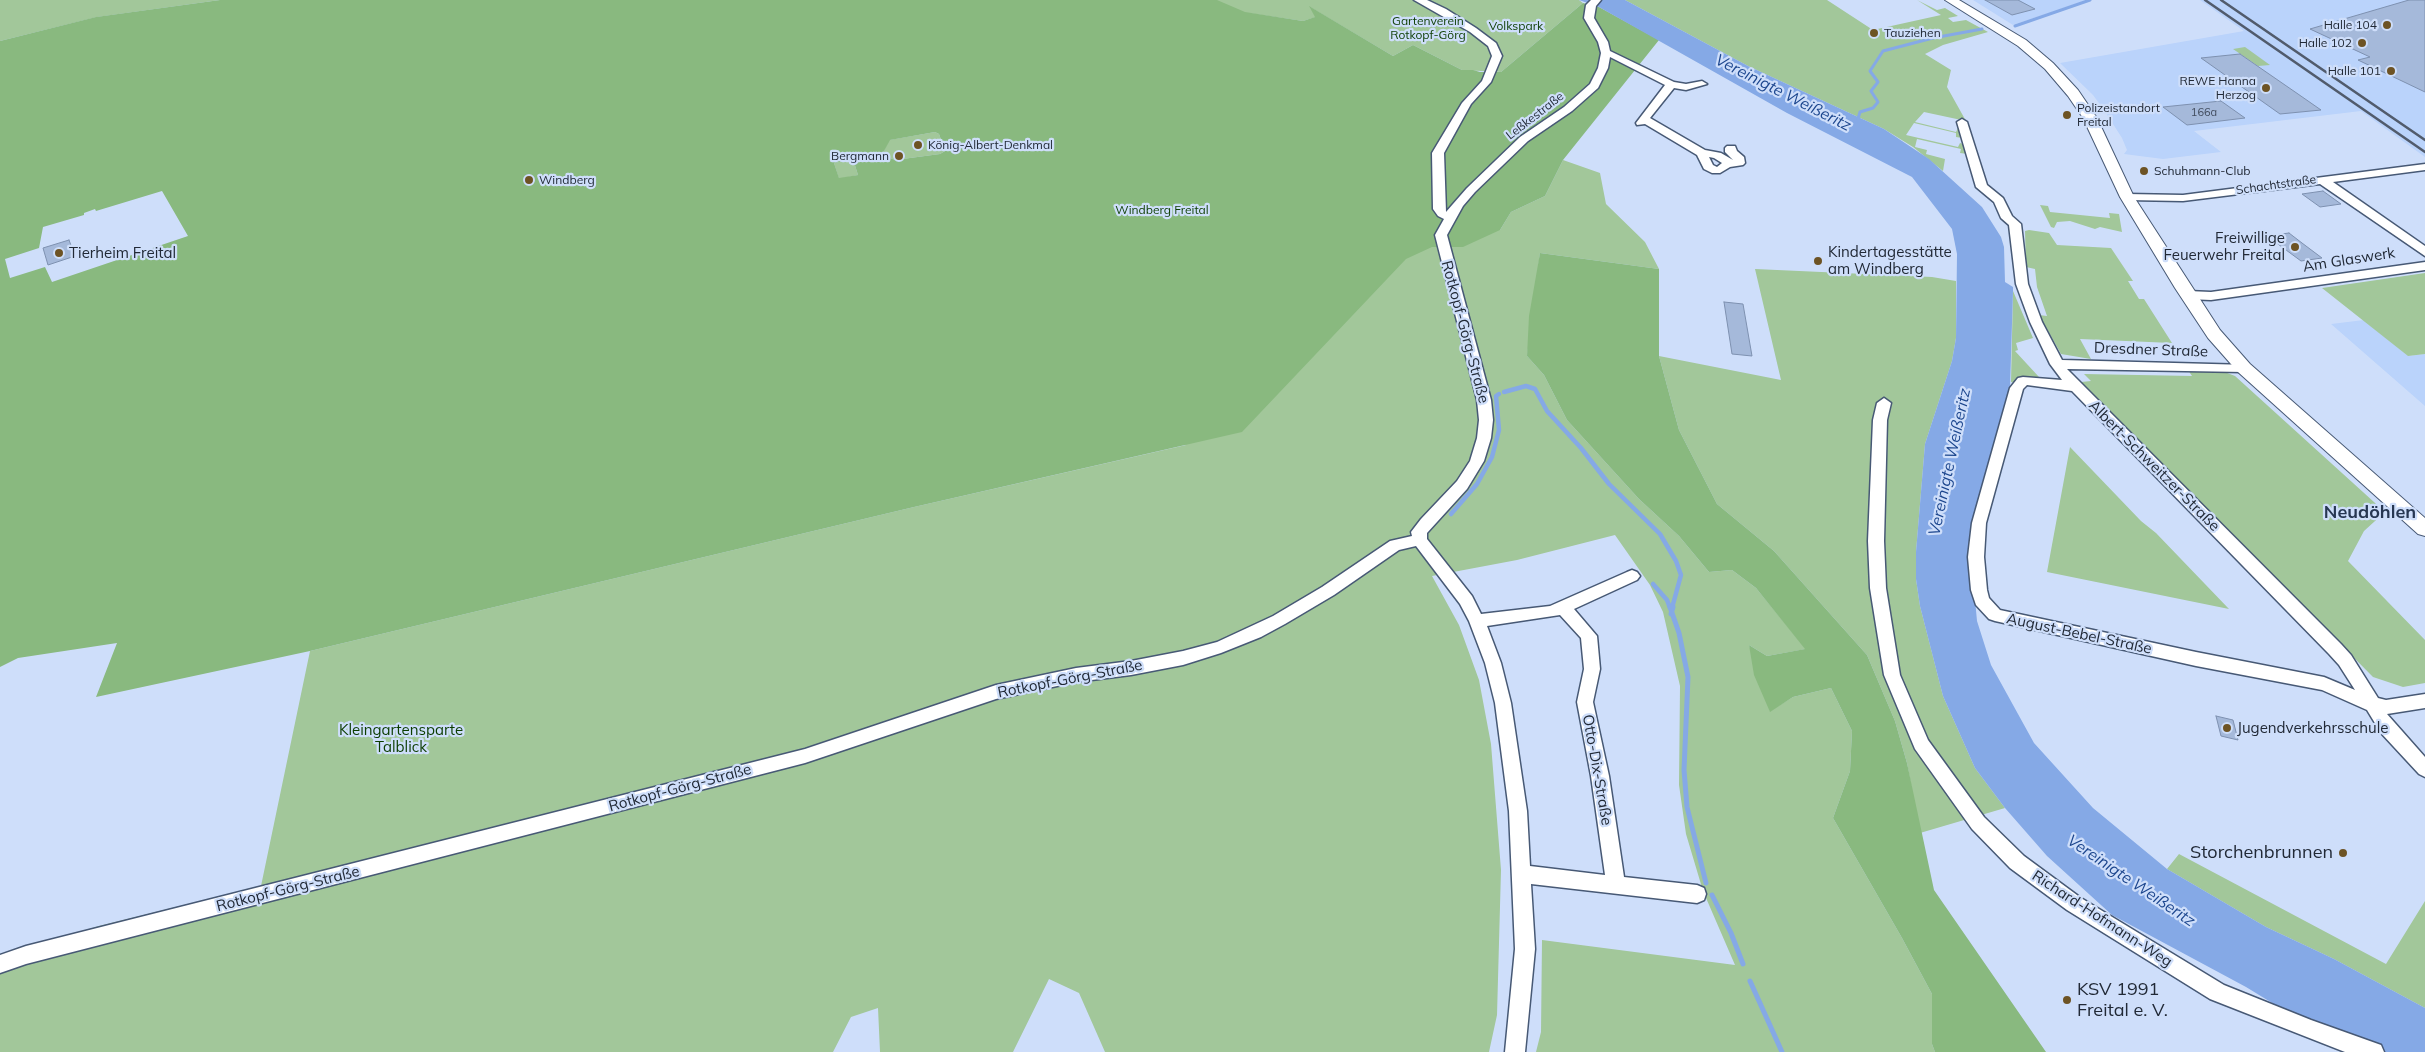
<!DOCTYPE html>
<meta charset="utf-8">
<style>
body{margin:0}
canvas{display:block;background:#cedefa}
</style>
<canvas width="2425" height="1052"></canvas>
<script>
const context = document.querySelector('canvas').getContext('2d');
context.lineJoin = 'round';
function fill(path, color) { context.fillStyle = color; context.fill(path, 'evenodd'); }
const poly = rows => new Path2D(rows.map(r => 'M' + r).join(''));
function stroke(path, color, width, dash) { context.strokeStyle = color; context.lineWidth = width; context.lineCap = dash ? 'butt' : 'round'; context.setLineDash(dash || []); context.stroke(path); }
function label(font, color, halo, rows, align = 'center') {
  context.font = font + ' Mulish,sans-serif'; context.lineWidth = 4.5; context.setLineDash([]); context.textBaseline = 'middle'; context.strokeStyle = halo; context.fillStyle = color; for (const [text, x, y, turn = 0] of rows) {
    context.save(); context.translate(x, y); context.rotate((+turn || 0) * Math.PI / 180); context.textAlign = isNaN(turn) ? turn : align; if (halo) context.strokeText(text, 0, 0); context.fillText(text, 0, 0); context.restore();
  }
}
const built = poly([
 [1973,0,2087,0,2013,25],
 [2200,0,2425,0,2425,157,2361,111,2194,131,2221,152,2163,159,2124,154,2127,150,2122,138,2104,110,2093,95,2060,63,2244,31],
 [2364,320,2408,356,2425,354,2425,406,2331,324]
]);
const green = poly([
 [0,0,220,0,97,17,0,41],
 [500,0,1579,0,1583,3,1501,72,1462,70,1413,45,1393,56,1310,7,1316,17,1303,21,1248,13,1500,230,1511,212,1545,196,1563,160,1600,173,1606,204,1645,242,1659,269,1540,253,1527,356,1544,375,1567,420,1639,499,1679,536,1709,572,1732,570,1756,588,1806,649,1767,656,1749,645,1770,711,1793,697,1831,688,1852,731,1850,771,1833,818,1902,938,1932,994,1932,1044,1935,1052,1536,1052,1541,1032,1542,940,1735,965,1703,891,1686,834,1679,785,1680,686,1663,612,1650,585,1615,535,1517,560,1432,576,1459,625,1479,680,1491,744,1501,870,1497,1015,1489,1052,1105,1052,1079,993,1049,979,1013,1052,880,1052,878,1008,851,1017,833,1052,0,1052,0,956,99,926,261,886,310,651,914,507,1186,445,957,160,942,130],
 [1625,0,1827,0,1873,30,1941,15,1917,0,1937,10,1945,8,1958,16,1948,18,1953,22,1966,20,1988,32,1943,45,1925,54,1951,70,1947,87,1966,121,1924,112,1915,122,1956,132,1958,128,1960,129,1962,138,1956,137,1956,133,1914,123,1906,135,1958,147,1960,143,1963,144,1968,154,1960,153,1961,149,1917,139,1915,147,1927,150,1926,154,1945,159,1943,171,1913,147,1884,129,1748,66],
 [2245,47,2270,65,2258,66,2233,49],
 [935,132,939,134,945,151,940,154,895,160,885,156,883,153,889,140],
 [853,159,858,175,839,179,834,163],
 [2040,205,2048,206,2050,212,2110,218,2109,213,2119,214,2122,232,2100,227,2095,229,2070,221,2057,222,2054,228,2051,227],
 [2029,230,2049,233,2057,245,2111,248,2133,281,2128,281,2139,299,2144,299,2172,343,2080,339,2091,359,2061,354,2039,315,2047,316,2037,287,2035,269,2026,267,2025,231],
 [1755,269,1932,277,1956,281,1956,338,1952,361,1925,444,1916,552,1916,579,1920,606,1943,696,1975,768,2005,808,1920,833,1907,763,1895,721,1867,655,1774,551,1717,504,1679,430,1659,356,1781,380],
 [2425,273,2425,354,2408,356,2322,288],
 [2013,291,2033,338,2016,343,2018,350,2015,351,2039,377,2015,383,2011,382],
 [2188,370,2222,371,2235,376,2385,512,2364,531,2348,561,2425,640,2425,683,2403,687,2373,677,2081,382,2091,381,2084,374,2192,376],
 [2070,447,2141,521,2156,533,2229,609,2047,572],
 [2179,854,2386,964,2425,901,2425,1008,2334,959,2266,927,2167,869]
]);
const forest = poly([
 [220,0,1217,0,1245,12,1303,21,1315,17,1309,6,1393,56,1413,45,1462,70,1473,70,1480,72,1501,72,1583,3,1599,7,1659,40,1563,160,1545,196,1511,212,1500,230,1463,247,1432,247,1406,259,1242,432,914,507,310,651,96,697,117,643,18,658,0,667,0,41,96,17],
 [935,132,939,134,945,151,940,154,895,160,885,156,883,153,890,140],
 [853,159,858,175,839,178,834,163],
 [162,191,188,236,52,282,45,267,10,278,5,259,39,248,43,227,84,215,84,213,95,209,96,211],
 [1540,253,1659,269,1659,356,1679,430,1717,504,1774,551,1867,655,1895,721,1907,763,1934,890,2046,1052,1935,1052,1932,1044,1932,994,1902,938,1833,818,1850,771,1852,731,1831,688,1793,697,1770,712,1754,675,1749,645,1767,656,1805,649,1756,588,1732,570,1709,572,1679,536,1639,499,1567,420,1544,375,1527,356,1529,316]
]);
const water = poly([
 [1579,0,1625,0,1748,66,1884,129,1929,159,1982,207,2001,237,2004,247,2005,282,2013,287,2013,291,2010,388,1994,447,1971,556,1977,621,1991,665,2034,743,2093,808,2167,869,2266,927,2334,959,2425,1008,2425,1052,2382,1052,2310,1026,2246,987,2112,915,2047,856,2005,808,1975,768,1943,696,1920,606,1916,579,1916,552,1925,444,1952,361,1956,338,1957,254,1952,229,1912,177,1787,113,1599,7]
]);
const streamFar2 = poly([
 [2015,26,2090,0],
 [1857,122,1860,112,1873,108,1878,102,1871,91,1878,82,1870,71,1883,51,1933,38,1982,29]
]);
const streamFar1 = poly([
 [1504,392,1526,386,1535,389,1547,411,1581,448,1609,484,1660,534,1676,561,1681,575,1672,608],
 [1451,514,1477,484,1492,457,1499,430,1496,396,1499,394],
 [1653,584,1667,600,1670,608]
]);
const stream = poly([
 [1670,607,1679,633,1688,677,1684,770,1687,807,1706,883],
 [1671,614,1673,607],
 [1712,895,1731,933,1743,964],
 [1750,981,1782,1052]
]);
const building = poly([
 [1985,0,2018,0,2035,9,2012,15,1985,0],
 [2409,0,2425,0,2425,92,2358,60,2370,57,2310,29,2409,0],
 [2240,54,2298,94,2321,110,2280,114,2201,58,2240,54],
 [2221,101,2245,118,2187,125,2163,107,2221,101],
 [2323,191,2341,204,2320,207,2302,194,2323,191],
 [2289,233,2302,243,2322,258,2301,261,2267,236,2289,233],
 [69,240,75,256,48,265,43,248,69,240],
 [1724,302,1743,304,1752,356,1732,354,1724,302],
 [2216,716,2233,720,2238,740,2221,736,2216,716]
]);
const minor = poly([
 [1414,0,1427,0,1446,9,1476,28,1496,43,1502,56,1491,82,1471,104,1444,153,1446,212,1467,188,1520,137,1564,107,1590,84,1598,68,1601,53,1598,42,1584,18,1586,5,1591,0,1601,0,1596,6,1594,18,1608,42,1610,51,1674,82,1686,84,1702,81,1707,84,1686,90,1674,88,1650,118,1705,150,1721,153,1733,160,1725,152,1725,148,1727,146,1735,146,1737,151,1744,157,1745,163,1743,165,1730,167,1720,173,1712,173,1704,169,1697,155,1645,124,1637,125,1636,123,1665,85,1610,57,1608,68,1598,88,1572,111,1528,141,1475,192,1463,206,1447,235,1491,400,1493,420,1491,438,1484,461,1467,489,1427,533,1427,539,1472,596,1481,614,1550,606,1627,572,1632,570,1637,572,1640,576,1637,580,1574,609,1597,636,1600,669,1593,702,1609,776,1624,877,1697,885,1704,888,1706,894,1704,900,1697,903,1531,884,1535,949,1525,1052,1505,1052,1515,949,1509,811,1495,703,1485,663,1469,621,1460,604,1416,546,1399,550,1334,595,1285,624,1261,637,1221,653,1183,665,1131,675,1076,682,996,699,805,763,26,964,0,973,0,955,26,946,805,749,996,685,1076,668,1131,661,1183,651,1217,642,1273,616,1322,587,1390,541,1412,536,1411,532,1421,519,1457,481,1470,461,1477,438,1479,420,1477,400,1435,235,1444,219,1438,216,1433,209,1432,153,1462,103,1482,81,1492,56,1488,46,1470,32,1414,0],
 [1709,157,1714,158,1722,163,1717,167,1713,165,1709,157],
 [1560,615,1581,638,1584,669,1577,702,1591,776,1605,875,1530,866,1527,811,1511,703,1501,663,1487,626,1560,615],
 [1962,119,1967,122,1987,185,2003,198,2012,216,2021,224,2028,284,2042,322,2062,360,2249,365,2251,368,2249,371,2244,372,2067,369,2341,644,2351,655,2378,698,2386,700,2425,694,2425,708,2387,714,2425,757,2425,777,2419,774,2381,733,2367,710,2322,690,2196,666,1995,621,1989,619,1976,605,1971,590,1968,557,1972,523,2010,388,2018,378,2023,377,2062,380,2050,364,2030,322,2016,284,2009,225,2001,218,1994,202,1976,187,1957,122,1962,119],
 [2027,385,2072,391,2329,654,2339,665,2355,690,2324,677,2196,652,2000,610,1989,598,1987,590,1984,557,1986,523,2023,389,2027,385],
 [2425,164,2425,170,2333,182,2425,246,2425,256,2320,184,2183,201,2127,200,2121,197,2127,194,2183,195,2425,164],
 [2425,262,2425,270,2211,300,2188,299,2182,295,2188,291,2211,292,2425,262],
 [1884,398,1891,403,1887,420,1884,541,1886,588,1900,675,1928,740,1984,817,2024,856,2081,898,2224,985,2311,1020,2381,1045,2384,1052,2345,1052,2210,999,2067,910,2010,868,1972,829,1915,749,1884,675,1870,588,1868,541,1873,420,1877,403,1884,398]
]);
const tertiary = poly([
 [1945,0,1959,0,2026,40,2053,63,2078,90,2097,118,2134,197,2220,330,2250,364,2425,518,2425,536,2418,534,2238,372,2208,338,2175,288,2120,197,2083,118,2068,96,2045,69,2018,46,1945,0]
]);
const rail = poly([
 [2205,0,2425,152],
 [2221,0,2425,140]
]);
const markers = [
 [2387,25,5,"#6d5324"],
 [1874,33,5,"#6d5324"],
 [2362,43,5,"#6d5324"],
 [2391,71,5,"#6d5324"],
 [2266,88,5,"#6d5324"],
 [2067,115,5,"#6d5324"],
 [918,145,5,"#6d5324"],
 [899,156,5,"#6d5324"],
 [2144,171,5,"#6d5324"],
 [529,180,5,"#6d5324"],
 [2295,247,5,"#6d5324"],
 [59,253,5,"#6d5324"],
 [1818,261,5,"#6d5324"],
 [2227,728,5,"#6d5324"],
 [2343,853,5,"#6d5324"],
 [2067,1000,5,"#6d5324"]
];
const farNumbernames = [
 ["166a",2204,113]
];
const farParknames = [
 ["Gartenverein",1428,21],
 ["Rotkopf-Görg",1428,35],
 ["Volkspark",1516,26],
 ["Windberg Freital",1162,210]
];
const farPoinames = [
 ["Halle 104",2377,25],
 ["Tauziehen",1884,33,"left"],
 ["Halle 102",2352,43],
 ["Halle 101",2381,71],
 ["REWE Hanna",2256,81],
 ["Herzog",2256,95],
 ["Polizeistandort",2077,108,"left"],
 ["Freital",2077,122,"left"],
 ["König-Albert-Denkmal",928,145,"left"],
 ["Bergmann",889,156],
 ["Schuhmann-Club",2154,171,"left"],
 ["Windberg",539,180,"left"]
];
const farStreetnames = [
 ["Leßkestraße",1535,116,-38],
 ["Schachtstraße",2276,185,-8]
];
const poiNames = [
 ["Freiwillige",2285,238,"right"],
 ["Feuerwehr Freital",2285,255,"right"],
 ["Kindertagesstätte",1828,252],
 ["am Windberg",1828,269],
 ["Tierheim Freital",69,253],
 ["Jugendverkehrsschule",2237,728]
];
const streetNames = [
 ["Am Glaswerk",2349,260,-9],
 ["Rotkopf-Görg-Straße",1465,332,75],
 ["Dresdner Straße",2151,350,2],
 ["Albert-Schweitzer-Straße",2154,466,45],
 ["August-Bebel-Straße",2079,634,12],
 ["Rotkopf-Görg-Straße",1070,679,-11],
 ["Otto-Dix-Straße",1597,770,80],
 ["Rotkopf-Görg-Straße",680,788,-15],
 ["Rotkopf-Görg-Straße",288,889,-14],
 ["Richard-Hofmann-Weg",2102,919,33]
];
const parkNames = [
 ["Kleingartensparte",401,730],
 ["Talblick",401,747]
];
const waterNames = [
 ["Vereinigte Weißeritz",1783,93,27],
 ["Vereinigte Weißeritz",1950,462,-78],
 ["Vereinigte Weißeritz",2131,881,34]
];
const quarterNames = [
 ["Neudöhlen",2370,513]
];
const nearPoinames = [
 ["Storchenbrunnen",2333,853],
 ["KSV 1991",2077,990,"left"],
 ["Freital e. V.",2077,1011,"left"]
];
fill(built, '#bad3fb');
fill(green, '#a2c79a');
fill(forest, '#89b97f');
fill(water, '#85a9e6');
stroke(streamFar2, '#85a9e6', 3);
stroke(streamFar1, '#85a9e6', 4.5);
stroke(stream, '#85a9e6', 5);
fill(building, '#a5b9da');
stroke(building, '#7e91b0', 1);
stroke(minor, '#475975', 3);
stroke(tertiary, '#475975', 2);
fill(minor, '#fff');
fill(tertiary, '#fff');
stroke(rail, '#515b6c', 2.5);
for (const [x, y, r, color] of markers) { const dot = new Path2D(); dot.arc(x, y, r, 0, 2 * Math.PI); context.fillStyle = color; context.fill(dot); stroke(dot, '#cedefa', 2); }
label('11px', '#424d5f', null, farNumbernames);
label('12px', '#0c3d00', '#cedefa', farParknames);
label('12px', '#212936', '#cedefa', farPoinames, 'right');
label('12px', '#212936', '#cedefa', farStreetnames);
label('15px', '#212936', '#cedefa', poiNames, 'left');
label('15px', '#212936', '#cedefa', streetNames);
label('15px', '#0c3d00', '#cedefa', parkNames);
label('italic 16px', '#1c468e', '#cedefa', waterNames);
label('bold 18px', '#273752', '#cedefa', quarterNames);
label('18px', '#212936', '#cedefa', nearPoinames, 'right');
</script>
